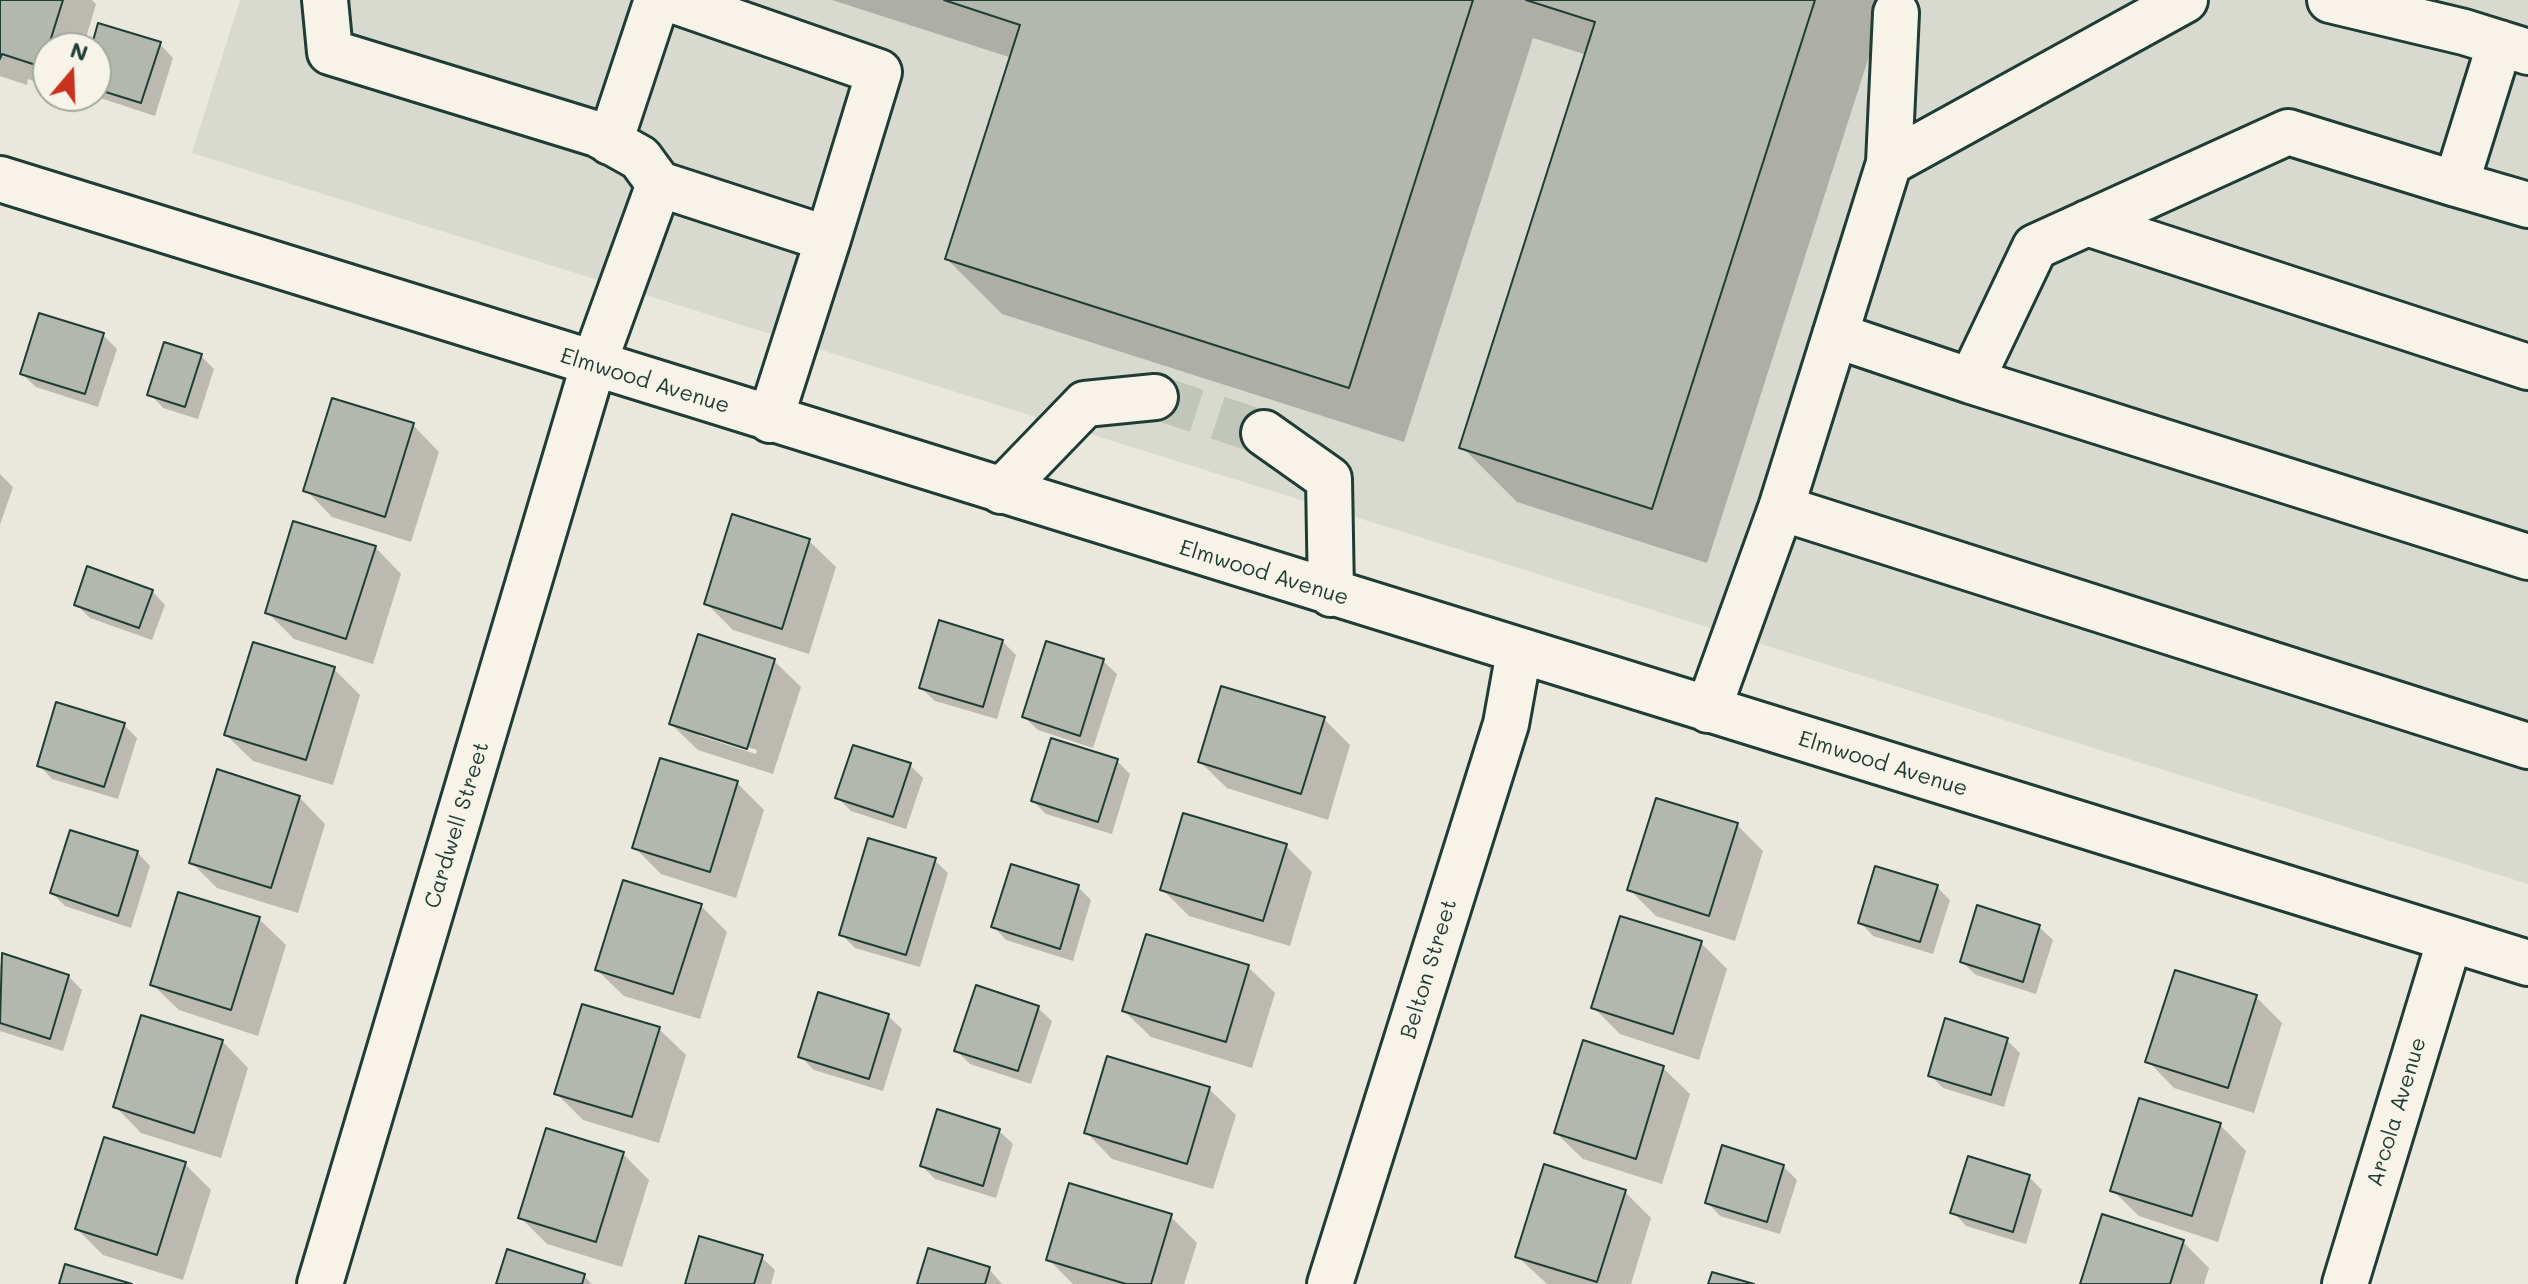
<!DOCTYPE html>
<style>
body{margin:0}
#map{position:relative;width:2528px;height:1284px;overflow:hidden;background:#eae8dd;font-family:Mali,sans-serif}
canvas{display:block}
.north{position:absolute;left:32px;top:32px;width:80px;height:80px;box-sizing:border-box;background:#f7f3e8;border:2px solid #a1aaa0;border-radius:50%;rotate:19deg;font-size:22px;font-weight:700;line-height:32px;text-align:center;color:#1f3d34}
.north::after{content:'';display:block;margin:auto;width:28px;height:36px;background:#c8321e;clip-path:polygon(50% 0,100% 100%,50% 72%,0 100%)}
</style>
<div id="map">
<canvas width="2528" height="1284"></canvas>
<div class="north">N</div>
</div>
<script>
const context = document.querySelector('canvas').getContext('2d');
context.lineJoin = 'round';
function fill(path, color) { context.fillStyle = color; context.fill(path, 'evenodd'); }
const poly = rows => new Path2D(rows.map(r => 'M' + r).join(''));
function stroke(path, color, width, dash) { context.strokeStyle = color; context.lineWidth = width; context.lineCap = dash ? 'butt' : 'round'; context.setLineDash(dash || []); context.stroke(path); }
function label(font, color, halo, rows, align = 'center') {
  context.font = font + ' Mali,sans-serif'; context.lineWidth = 8; context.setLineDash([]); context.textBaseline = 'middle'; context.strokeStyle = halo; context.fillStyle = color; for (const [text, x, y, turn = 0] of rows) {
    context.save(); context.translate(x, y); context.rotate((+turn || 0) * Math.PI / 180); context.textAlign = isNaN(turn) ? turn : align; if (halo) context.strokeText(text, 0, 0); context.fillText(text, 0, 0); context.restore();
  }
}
const built = poly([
 [240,0,2528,0,2528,884,192,153]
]);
const shadow = poly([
 [0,0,92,0,96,4,83,48,48,48,48,86,28,79,27,85,0,76],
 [832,0,1887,0,1707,563,1517,502,1462,447,1587,55,1533,38,1404,442,1002,314,947,259,1012,58],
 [160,44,173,58,155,116,94,96,96,48,93,48],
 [103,335,117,349,98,407,36,387,22,374],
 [201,356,214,369,198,419,163,408,150,394],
 [413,425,439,452,411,542,332,517,306,490],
 [0,474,13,487,0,525],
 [809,541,836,567,809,654,733,630,707,604],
 [375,547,401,574,373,664,294,639,267,612],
 [152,591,165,605,152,640,90,618,76,604],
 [1002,641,1016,655,997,719,935,701,921,688],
 [774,661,801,687,773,774,698,750,671,724],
 [700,732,757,750,756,754,700,736],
 [1103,661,1117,674,1093,748,1038,730,1024,717],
 [334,669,360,695,333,785,253,761,226,735],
 [1324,719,1350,745,1328,820,1227,788,1200,762],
 [124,725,137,738,118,799,52,779,39,765],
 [1117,761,1130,774,1112,834,1046,814,1033,801],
 [910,765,923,778,906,829,851,811,838,798],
 [737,783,764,810,736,898,661,874,634,847],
 [299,797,325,824,298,913,217,888,191,862],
 [1736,824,1763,851,1735,941,1656,916,1629,889],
 [1286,846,1312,872,1290,946,1189,916,1162,889],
 [137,852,150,866,131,928,65,906,52,893],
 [934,860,948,873,920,967,855,948,841,934],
 [1078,887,1091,900,1073,961,1006,940,993,926],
 [1937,887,1950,900,1933,954,1873,936,1860,922],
 [701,906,727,932,700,1019,624,996,597,970],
 [259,919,286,945,258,1036,179,1010,152,984],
 [2039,927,2053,940,2036,994,1976,975,1962,962],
 [1701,943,1727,969,1699,1060,1620,1034,1594,1008],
 [3,956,68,976,82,990,63,1051,0,1031,0,966],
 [1248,967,1275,993,1252,1068,1151,1037,1124,1011],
 [2256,997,2282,1023,2254,1113,2174,1088,2148,1061],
 [1038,1008,1052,1021,1031,1084,970,1064,956,1050],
 [888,1016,902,1029,883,1091,814,1070,800,1056],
 [659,1029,686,1055,659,1143,583,1120,556,1093],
 [2007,1040,2020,1053,2004,1107,1943,1088,1930,1075],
 [222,1041,248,1068,221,1158,141,1133,115,1106],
 [1663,1068,1690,1094,1662,1184,1583,1159,1556,1133],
 [1209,1089,1236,1115,1213,1189,1112,1159,1086,1132],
 [2220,1125,2246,1151,2218,1242,2139,1216,2112,1190],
 [999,1131,1013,1144,996,1198,935,1179,922,1166],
 [623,1154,649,1180,622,1267,547,1244,520,1217],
 [185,1164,211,1190,183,1280,103,1255,77,1229],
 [1783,1166,1797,1180,1780,1234,1720,1216,1707,1202],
 [2029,1177,2042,1190,2026,1244,1966,1226,1953,1212],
 [1625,1192,1651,1218,1631,1284,1547,1284,1518,1257],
 [1170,1216,1197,1243,1184,1284,1073,1284,1048,1259],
 [2183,1242,2209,1268,2204,1284,2083,1284],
 [761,1257,775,1270,771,1284,687,1284],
 [989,1269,1002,1284,919,1284],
 [584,1276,592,1284,498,1284]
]);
const building = poly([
 [0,0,63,0,42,67,2,54,0,59,0,0],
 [944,0,1473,0,1349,388,945,259,1020,25,944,0],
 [1526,0,1815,0,1652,509,1459,448,1595,22,1526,0],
 [98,23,161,42,141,103,96,89,96,48,91,48,98,23],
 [39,313,104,333,85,394,20,374,39,313],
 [164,342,202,354,185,407,147,395,164,342],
 [332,398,414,423,385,517,303,491,332,398],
 [732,514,810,539,782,629,704,604,732,514],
 [293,521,376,546,346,639,265,613,293,521],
 [87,566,153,590,139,628,74,605,87,566],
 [939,620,1003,640,983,707,919,688,939,620],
 [698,634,775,659,747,749,669,724,698,634],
 [1046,641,1104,659,1080,736,1022,717,1046,641],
 [253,642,335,667,306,760,224,735,253,642],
 [1221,686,1325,717,1301,794,1198,762,1221,686],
 [56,702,125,723,104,787,37,766,56,702],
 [1051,738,1118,759,1098,822,1031,801,1051,738],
 [853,745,911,763,893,817,835,798,853,745],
 [660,758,738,781,710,872,632,848,660,758],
 [217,769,300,796,271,888,189,863,217,769],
 [1656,798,1738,823,1709,916,1627,890,1656,798],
 [1183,813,1287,844,1263,921,1160,890,1183,813],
 [70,830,138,851,118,916,50,893,70,830],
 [868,838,936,858,906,955,839,935,868,838],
 [1011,864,1079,885,1060,949,991,927,1011,864],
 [1875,866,1938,885,1920,942,1858,923,1875,866],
 [623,880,702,904,673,994,595,970,623,880],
 [178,892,260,917,231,1010,150,985,178,892],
 [1977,905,2040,925,2023,982,1960,962,1977,905],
 [1620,916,1702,941,1673,1034,1591,1008,1620,916],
 [1146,934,1249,965,1226,1042,1122,1011,1146,934],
 [2,953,69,975,50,1039,0,1023,2,953],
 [2175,970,2257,995,2228,1088,2145,1062,2175,970],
 [976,985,1039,1006,1018,1071,954,1051,976,985],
 [818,992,889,1014,869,1079,798,1057,818,992],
 [582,1004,660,1027,632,1117,554,1094,582,1004],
 [141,1015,223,1040,194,1133,113,1107,141,1015],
 [1945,1018,2008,1038,1991,1095,1928,1076,1945,1018],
 [1583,1040,1664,1066,1636,1159,1554,1133,1583,1040],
 [1107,1056,1210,1087,1187,1164,1084,1133,1107,1056],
 [2139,1098,2221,1123,2192,1216,2110,1191,2139,1098],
 [937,1109,1000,1129,983,1186,920,1166,937,1109],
 [546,1128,624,1152,596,1242,518,1218,546,1128],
 [104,1137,186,1162,157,1255,75,1229,104,1137],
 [1722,1145,1784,1165,1767,1222,1705,1203,1722,1145],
 [1968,1156,2030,1175,2013,1232,1950,1213,1968,1156],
 [1544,1164,1626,1190,1597,1282,1515,1257,1544,1164],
 [1069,1183,1172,1214,1151,1284,1126,1284,1046,1260,1069,1183],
 [2102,1214,2184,1240,2170,1284,2080,1284,2102,1214],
 [699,1236,763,1255,754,1284,685,1284,699,1236],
 [928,1248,990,1267,985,1284,917,1284,928,1248],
 [507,1249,585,1274,582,1284,496,1284,507,1249],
 [65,1264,132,1284,59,1284,65,1264],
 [1712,1272,1754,1284,1708,1284,1712,1272]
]);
const minorTunnel = poly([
 [1155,397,1264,433]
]);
const minor = poly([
 [672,0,879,72,828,239],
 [2330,0,2464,32,2528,52],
 [610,142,657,0],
 [1889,163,1896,13],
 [0,179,2528,963],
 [659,184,828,239,770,420],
 [2456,184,2528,205],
 [2087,223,2528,367],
 [1835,335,1971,381,2035,247,2288,132,2456,184,2500,43],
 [1971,381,2528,557],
 [1264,433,1329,479,1331,594],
 [1001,491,1085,404,1155,397],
 [1781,508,2528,746],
 [1708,710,1781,508,1889,163,2185,0],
 [320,1284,593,366,659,184,640,158,597,134,330,52,325,0],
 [1330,1284,1506,724,1519,652],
 [2345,1284,2450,939]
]);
const streetNames = [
 ["Elmwood Avenue",645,381,17],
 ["Elmwood Avenue",1264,573,17],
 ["Elmwood Avenue",1883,764,17],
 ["Cardwell Street",457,825,-73],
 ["Belton Street",1429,969,-73],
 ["Arcola Avenue",2397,1112,-73]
];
fill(built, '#d9dacf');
fill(shadow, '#0003');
fill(building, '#b2b8ae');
stroke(building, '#1f3d34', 2);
stroke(minorTunnel, '#c1c6bb', 44, [44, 22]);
stroke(minor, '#1f3d34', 50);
stroke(minor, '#f7f3e8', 44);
label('22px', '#1f3d34', '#f7f3e8', streetNames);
</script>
